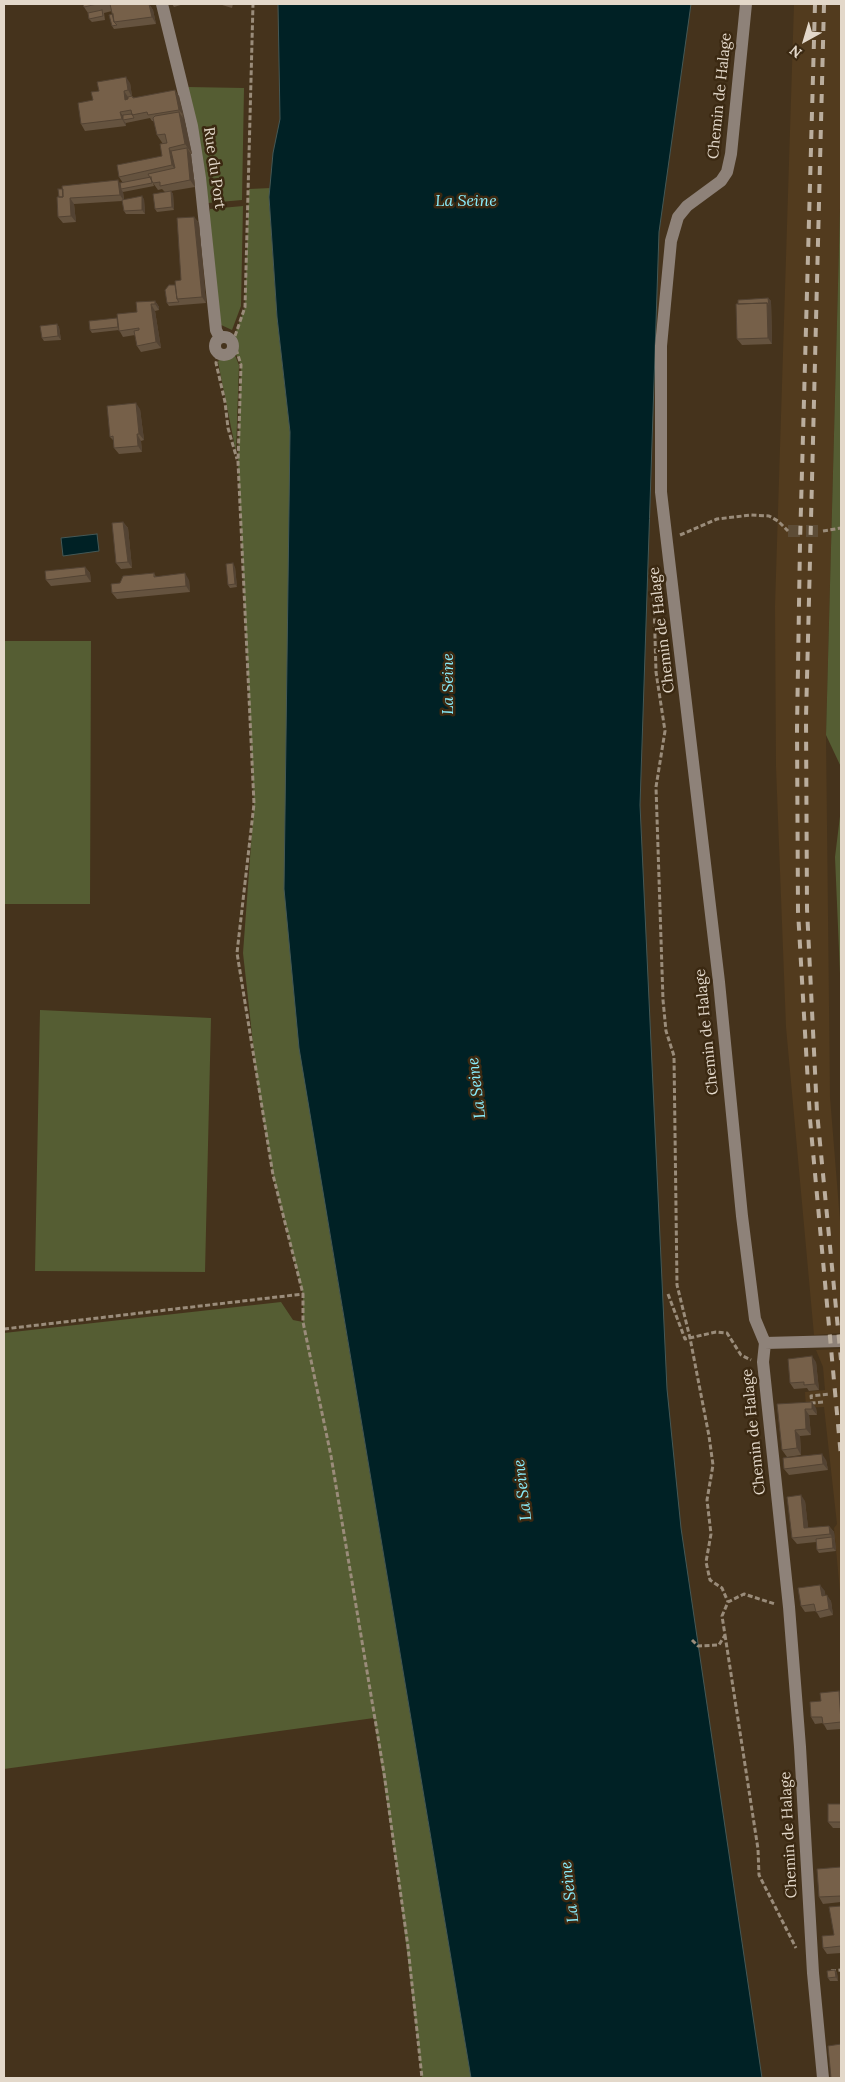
<!DOCTYPE html>
<style>
body{margin:0}
#map{position:relative;width:845px;height:2082px;overflow:hidden;background:#45331c;font-family:Lora,serif}
canvas{display:block}
.frame{position:absolute;inset:0;border:5px solid #e3d8ca;pointer-events:none}
.north{position:absolute;left:780px;top:15px;width:50px;height:50px;-webkit-text-stroke:4px #3b2912;paint-order:stroke;rotate:219deg;font-size:14px;font-weight:700;line-height:20px;text-align:center;color:#e3d8ca}
.north::after{content:'';display:block;margin:auto;width:18px;height:22px;background:#e3d8ca;clip-path:polygon(50% 0,100% 100%,50% 72%,0 100%)}
</style>
<div id="map">
<canvas width="845" height="2082"></canvas>
<div class="frame"></div>
<div class="north">N</div>
</div>
<script>
const context = document.querySelector('canvas').getContext('2d');
context.lineJoin = 'round';
function fill(path, color) { context.fillStyle = color; context.fill(path, 'evenodd'); }
const poly = rows => new Path2D(rows.map(r => 'M' + r).join(''));
function stroke(path, color, width, dash) { context.strokeStyle = color; context.lineWidth = width; context.lineCap = dash ? 'butt' : 'round'; context.setLineDash(dash || []); context.stroke(path); }
function label(font, color, halo, rows, align = 'center') {
  context.font = font + ' Lora,serif'; context.lineWidth = 5; context.setLineDash([]); context.textBaseline = 'middle'; context.strokeStyle = halo; context.fillStyle = color; for (const [text, x, y, turn = 0] of rows) {
    context.save(); context.translate(x, y); context.rotate((+turn || 0) * Math.PI / 180); context.textAlign = isNaN(turn) ? turn : align; if (halo) context.strokeText(text, 0, 0); context.fillText(text, 0, 0); context.restore();
  }
}
const built = poly([
 [794,4,841,4,841,171,826,735,830,1097,841,1233,841,1333,814,1335,786,1027,776,767,775,606],
 [841,1349,841,1602,834,1528,837,1524,824,1407,806,1408,805,1392,825,1390,823,1367,816,1350]
]);
const green = poly([
 [188,87,244,88,242,200,208,203],
 [841,171,841,767,826,735],
 [271,188,269,197,277,317,290,432,328,1223,471,2078,422,2078,397,1868,374,1718,4,1769,4,1333,281,1302,293,1320,303,1322,303,1294,273,1175,257,1080,243,953,254,804,238,462,241,365,233,348,235,334,245,307,249,189],
 [243,206,241,306,232,330,219,324,208,220,210,209],
 [234,353,239,365,236,452,218,362,220,357,229,357],
 [4,641,91,641,90,904,4,904],
 [841,808,841,997,835,857],
 [40,1010,211,1018,205,1272,35,1271]
]);
const water = poly([
 [278,4,691,4,659,232,640,805,667,1389,681,1528,762,2078,471,2078,299,1048,284,889,290,432,277,317,269,197,273,153,280,119,278,4],
 [97,534,99,551,63,556,61,538,97,534]
]);
const minorTunnel = poly([
 [788,531,823,531]
]);
const path = poly([
 [235,336,245,307,253,4],
 [234,342,241,365,238,462,254,804,237,953,273,1175,303,1294,303,1322,331,1456,384,1773,408,1947,422,2078],
 [218,354,216,363,225,402,228,428,237,459],
 [823,531,841,528],
 [680,535,717,519,751,515,769,516,778,521,788,531],
 [653,566,656,672,665,731,656,787,663,1000,666,1031,674,1056,677,1285,690,1338,709,1436,713,1465,707,1500,711,1534,706,1562,710,1580,722,1588,728,1602],
 [668,1294,685,1339,716,1332,727,1333,741,1355,751,1360],
 [4,1329,303,1294],
 [823,1402,812,1403,811,1396,830,1394],
 [725,1635,758,1849,759,1875,796,1948],
 [692,1640,698,1646,719,1645,725,1635,722,1616,728,1602,744,1594,775,1604],
 [831,1971,841,1970]
]);
const minor = poly([
 [162,4,192,126,200,178,216,330,220,338],
 [746,4,731,154,727,172,721,181,687,206,678,217,671,241,661,346,661,492,719,982,742,1216,755,1319,765,1343,763,1362,789,1607,800,1747,813,1973,823,2078],
 '215 346a9 9 0 1 1 18 0a9 9 0 1 1-18 0Z',
 [765,1343,841,1341]
]);
const rail = poly([
 [815,4,800,543,797,729,798,911,810,1119,841,1457],
 [824,4,806,718,807,909,817,1112,841,1360]
]);
const wall = poly([
 [83,4,149,4,153,10,156,24,114,29,112,26,113,14,112,11,104,13,105,20,92,22,89,19,88,13,84,7],
 [172,4,184,4,174,7],
 [219,4,233,4,232,8],
 [130,83,132,96,134,98,179,96,192,154,191,154,195,187,171,191,173,194,174,210,157,212,155,209,165,192,162,189,158,190,153,183,154,186,123,192,124,199,144,199,145,214,126,214,124,211,122,201,74,204,76,222,63,223,58,217,57,197,123,183,119,177,162,156,163,144,157,135,154,121,152,121,150,118,126,123,126,126,85,131,81,124,93,100,99,91],
 [194,217,199,223,206,303,169,306,167,303,175,285,181,280],
 [768,298,771,301,772,344,742,345,737,339],
 [155,301,159,307,159,310,155,311,161,348,141,352,137,346,135,335,123,337,119,330,92,333,90,330,117,318,137,312],
 [57,324,59,327,61,340,44,341,42,338],
 [140,409,144,440,141,441,142,452,119,454,114,448,114,441,110,437],
 [123,522,128,528,132,568,121,569,116,563],
 [85,567,90,573,91,582,51,586,46,580],
 [235,567,237,587,230,588,228,585],
 [154,573,156,577,189,580,190,592,117,599,112,593,120,583],
 [816,1362,819,1390,809,1391,807,1388,794,1389,790,1383],
 [777,1404,816,1408,817,1415,809,1415,811,1435,800,1436,801,1455,787,1457,782,1450],
 [826,1460,828,1470,789,1475,784,1469],
 [805,1501,808,1528,829,1526,834,1532,836,1551,819,1553,817,1550,816,1542,797,1544,792,1538],
 [825,1591,825,1595,831,1601,833,1615,820,1618,816,1611,805,1612,801,1606],
 [839,1691,841,1694,841,1729,827,1730,823,1723,815,1724,811,1717,821,1701],
 [841,1804,841,1828,833,1828,828,1822],
 [841,1867,841,1902,823,1904,819,1897],
 [841,1906,841,1953,827,1954,823,1948,834,1935],
 [835,1970,837,1973,838,1981,830,1981,828,1978]
]);
const shadedWall = poly([
 [149,4,153,10,156,24,152,17],
 [126,77,130,83,132,97,128,90],
 [175,90,179,96,184,116,179,110],
 [124,91,128,97,130,106,125,100],
 [120,112,125,118,123,120,126,123,126,126,122,119],
 [179,112,183,118,182,113,184,116,192,154,185,144],
 [169,148,175,157,179,175,172,165],
 [187,148,191,154,195,187,190,180],
 [118,180,122,186,121,189,123,192,124,201,120,195],
 [171,191,173,194,174,210,172,207],
 [142,196,144,199,145,214,142,210],
 [70,198,74,204,76,222,71,216],
 [194,217,199,223,206,303,202,297],
 [768,298,771,301,772,344,768,338,767,303],
 [155,301,159,307,159,310,155,304],
 [151,304,155,311,161,348,156,342],
 [57,324,59,327,61,340,58,336],
 [136,403,140,409,144,440,139,434],
 [137,434,141,441,142,452,138,446],
 [123,522,128,528,132,568,128,562],
 [233,563,235,567,237,587,235,584],
 [85,567,90,573,91,582,86,575],
 [185,573,189,580,190,592,186,586],
 [812,1356,816,1362,819,1390,815,1384],
 [812,1402,816,1408,817,1415,812,1409],
 [805,1409,809,1415,811,1435,806,1429],
 [795,1430,800,1436,801,1455,797,1448],
 [822,1454,826,1460,828,1470,823,1464],
 [801,1495,805,1501,809,1535,804,1528],
 [829,1526,834,1532,835,1540,830,1534],
 [832,1537,835,1540,836,1551,833,1548],
 [820,1585,825,1591,826,1602,822,1596],
 [827,1595,831,1601,833,1615,829,1609],
 [839,1691,841,1694,841,1712],
 [835,1970,837,1973,838,1981,836,1977]
]);
const building = poly([
 [83,4,97,4,84,7,83,4],
 [110,4,149,4,152,17,114,22,110,4],
 [102,10,103,16,89,19,88,13,102,10],
 [113,14,114,22,117,25,112,26,109,15,113,14],
 [126,77,128,90,124,91,125,100,128,99,128,97,132,96,133,98,175,90,179,110,148,115,147,112,132,115,131,110,120,112,122,119,81,124,78,103,93,100,91,92,99,91,97,82,126,77],
 [179,112,185,144,169,148,172,165,119,177,117,165,162,156,160,144,167,143,165,134,157,135,153,118,155,116,179,112],
 [132,114,134,118,123,120,123,115,132,114],
 [187,148,190,180,160,186,160,182,153,183,148,174,175,168,171,151,187,148],
 [151,177,152,183,121,189,120,183,151,177],
 [118,180,120,195,70,198,71,216,58,217,57,197,63,197,62,186,118,180],
 [58,189,63,189,63,197,59,197,58,189],
 [171,191,172,207,155,209,153,194,171,191],
 [142,196,142,210,124,211,122,200,142,196],
 [194,217,202,297,177,299,175,281,181,280,177,218,194,217],
 [169,285,175,285,177,299,179,302,167,303,165,290,169,285],
 [768,298,769,306,767,303,738,304,738,300,768,298],
 [155,301,155,304,151,304,156,342,137,346,134,331,139,330,139,328,119,331,117,314,137,312,136,302,155,301],
 [767,303,768,338,737,339,736,304,767,303],
 [117,318,118,327,90,330,89,321,117,318],
 [57,324,58,336,42,338,40,326,57,324],
 [136,403,139,434,137,434,138,446,114,448,113,436,110,437,107,406,136,403],
 [123,522,128,562,116,563,112,523,123,522],
 [233,563,235,584,228,585,226,564,233,563],
 [85,567,86,575,46,580,45,571,85,567],
 [154,573,154,577,185,573,186,586,112,593,111,584,120,583,123,576,154,573],
 [812,1356,815,1384,804,1385,804,1382,790,1383,788,1359,812,1356],
 [812,1402,812,1409,805,1409,806,1429,795,1430,797,1448,782,1450,777,1404,812,1402],
 [822,1454,823,1464,784,1469,783,1458,822,1454],
 [801,1495,804,1528,829,1526,830,1534,792,1538,787,1497,801,1495],
 [832,1537,833,1548,817,1550,816,1539,832,1537],
 [820,1585,822,1596,827,1595,829,1609,816,1612,814,1604,801,1606,798,1588,820,1585],
 [839,1691,841,1722,823,1724,822,1717,811,1717,810,1702,821,1701,820,1693,839,1691],
 [828,1804,841,1804,841,1822,828,1822,828,1804],
 [841,1867,841,1896,819,1897,817,1869,841,1867],
 [841,1906,841,1946,823,1948,822,1936,834,1935,829,1907,841,1906],
 [835,1970,836,1977,828,1978,827,1971,835,1970],
 [841,2044,841,2078,831,2078,828,2046,841,2044]
]);
const streetNames = [
 ["Chemin de Halage",720,96,-84],
 ["Rue du Port",214,168,82],
 ["Chemin de Halage",662,630,-97],
 ["Chemin de Halage",707,1032,-96],
 ["Chemin de Halage",754,1432,-96],
 ["Chemin de Halage",789,1835,-93]
];
const waterNames = [
 ["La Seine",466,201],
 ["La Seine",448,684,-90],
 ["La Seine",477,1088,-97],
 ["La Seine",523,1490,-97],
 ["La Seine",570,1892,-97]
];
fill(built, '#523b1e');
fill(green, '#555d33');
fill(water, '#002125');
stroke(water, '#445856', 1);
stroke(minorTunnel, '#5d4c36', 12, [12, 6]);
stroke(path, '#9a8c7a', 3, [5, 2.5]);
stroke(minor, '#8e8279', 12);
stroke(rail, '#baad9d', 4, [9, 9]);
fill(wall, '#65533f');
fill(shadedWall, '#534333');
fill(building, '#766049');
stroke(building, '#534333', 1);
label('15px', '#e3d8ca', '#3b2912', streetNames);
label('italic 16px', '#89ecfb', '#3b2912', waterNames);
</script>
